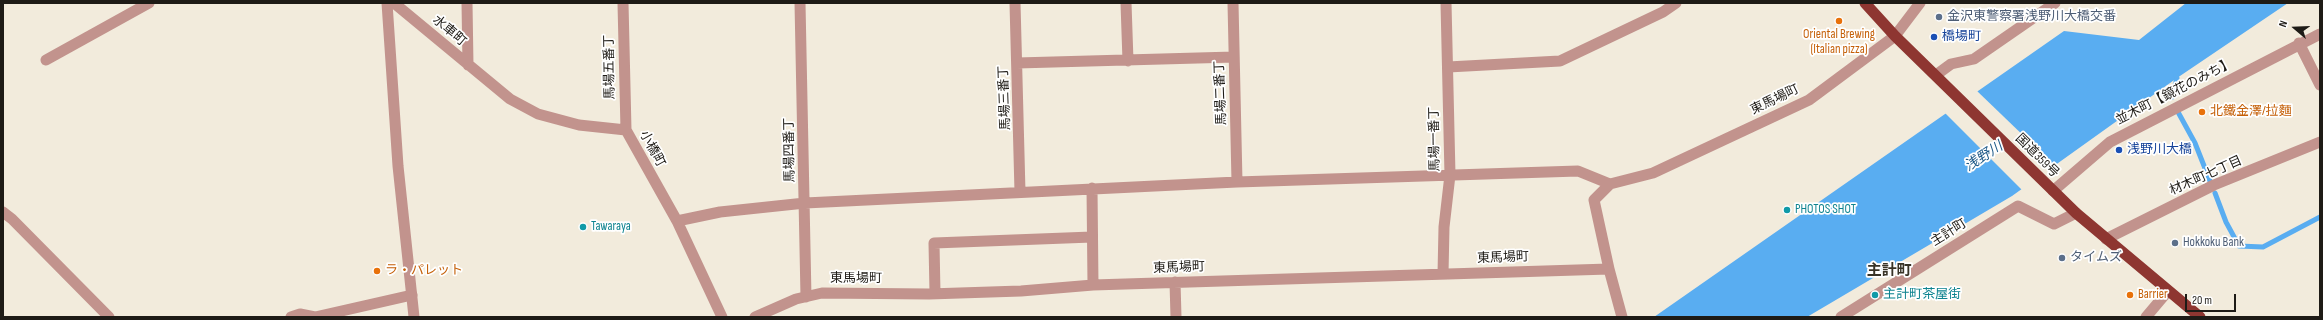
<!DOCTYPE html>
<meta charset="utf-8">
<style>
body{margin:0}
#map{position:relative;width:2323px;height:320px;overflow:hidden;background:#f2ebdc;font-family:"Sofia Sans Condensed",sans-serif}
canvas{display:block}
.frame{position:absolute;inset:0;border:4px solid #1e1b16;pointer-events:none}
.north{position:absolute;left:2275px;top:8px;width:40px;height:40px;-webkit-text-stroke:3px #fff;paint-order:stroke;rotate:289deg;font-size:11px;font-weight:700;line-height:16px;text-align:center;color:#1e1b16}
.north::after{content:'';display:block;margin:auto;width:14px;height:18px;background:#1e1b16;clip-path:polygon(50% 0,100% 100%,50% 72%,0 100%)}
.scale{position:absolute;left:2185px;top:294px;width:51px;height:18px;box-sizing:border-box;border:2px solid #1e1b16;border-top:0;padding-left:5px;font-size:12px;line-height:14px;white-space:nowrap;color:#1e1b16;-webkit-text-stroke:3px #fff;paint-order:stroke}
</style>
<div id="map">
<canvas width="2323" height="320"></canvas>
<div class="frame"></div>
<div class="north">N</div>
<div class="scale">20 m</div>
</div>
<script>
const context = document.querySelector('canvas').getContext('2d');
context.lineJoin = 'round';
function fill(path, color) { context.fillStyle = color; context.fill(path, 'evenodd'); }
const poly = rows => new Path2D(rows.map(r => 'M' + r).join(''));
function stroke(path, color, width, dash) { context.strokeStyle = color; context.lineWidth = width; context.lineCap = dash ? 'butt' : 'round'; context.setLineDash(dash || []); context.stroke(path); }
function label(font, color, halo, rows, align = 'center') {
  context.font = font + ' "Sofia Sans Condensed","Noto Sans JP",sans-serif'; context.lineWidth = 3.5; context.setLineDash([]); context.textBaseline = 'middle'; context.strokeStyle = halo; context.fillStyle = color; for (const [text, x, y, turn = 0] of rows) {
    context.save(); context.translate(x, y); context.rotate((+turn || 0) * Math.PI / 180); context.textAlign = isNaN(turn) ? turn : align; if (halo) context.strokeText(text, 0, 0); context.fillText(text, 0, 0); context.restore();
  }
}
const water = poly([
 [2186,3,2288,3,2177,78,2012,196,1807,317,1654,317,2064,31,2139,40]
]);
const pier = poly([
 [1976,90,2056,167,2023,191,1944,112]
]);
const stream = poly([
 [2172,97,2177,78,2175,73],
 [2178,112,2195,143,2210,181],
 [2215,193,2226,222,2239,246,2263,247,2320,217]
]);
const minor = poly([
 [394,3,510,99,538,114,579,125,626,130],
 [467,3,468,65],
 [623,3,626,130,677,221,722,317],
 [800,3,806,297],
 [1015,3,1020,192],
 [1126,3,1128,61],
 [1233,3,1237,182],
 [2299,43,2320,85],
 [46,60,149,3],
 [1017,63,1234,57],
 [1448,67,1560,61,1663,12,1676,3],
 [1936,75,1951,64,1974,59,2055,3],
 [1610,184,1653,173,1809,100,1895,36,1920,3],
 [1610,184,1594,200,1609,269,1622,317],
 [1092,188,1093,285],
 [2053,191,2110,142,2320,34],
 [3,212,12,219,109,317],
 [677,221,720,212,805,203,1237,182,1578,171,1610,184],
 [2106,239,2214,185,2320,142],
 [1443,274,1444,227,1450,175,1446,3],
 [1175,282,1176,317],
 [935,293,934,243,1092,237],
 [291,317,300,314,315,317],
 [315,317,412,295],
 [755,317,796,299,822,293,929,294,1021,291,1093,285,1609,269],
 [1841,317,2018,206,2054,224,2076,213],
 [2146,317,2168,291]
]);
const tertiary = poly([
 [387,3,398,166,414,317]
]);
const trunk = poly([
 [1865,3,1895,36,2076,213,2200,317]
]);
const markers = [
 [1939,17,4,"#5c6f8a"],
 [1839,21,4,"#e8710a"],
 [1934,37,4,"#1a4fb4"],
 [2202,112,4,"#e8710a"],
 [2119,150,4,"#1a4fb4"],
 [1787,210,4,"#0f9aa8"],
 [583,227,4,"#0f9aa8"],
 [2175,243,4,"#5c6f8a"],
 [2062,258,4,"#5c6f8a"],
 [377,271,4,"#e8710a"],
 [1875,295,4,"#0f9aa8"],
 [2130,295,4,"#e8710a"]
];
const serviceNames = [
 ["金沢東警察署浅野川大橋交番",1947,17],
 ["Hokkoku Bank",2183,243],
 ["タイムズ",2070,258]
];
const streetNames = [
 ["水車町",449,31,40],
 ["馬場五番丁",610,67,-91],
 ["並木町【鏡花のみち】",2175,92,-27],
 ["馬場二番丁",1221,93,-92],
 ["馬場三番丁",1005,98,-92],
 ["東馬場町",1775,100,-26],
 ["馬場一番丁",1435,139,-91],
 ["小橋町",652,149,61],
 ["馬場四番丁",790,150,-91],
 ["国道359号",2037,156,45],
 ["材木町七丁目",2206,176,-24],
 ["主計町",1949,233,-32],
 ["東馬場町",1503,258,-2],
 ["東馬場町",1179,268,-2],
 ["東馬場町",856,279]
];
const foodNames = [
 ["Oriental Brewing",1839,35,"center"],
 ["(Italian pizza)",1839,50,"center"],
 ["北鐵金澤/拉麵",2210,112],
 ["ラ・パレット",385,271],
 ["Barrier",2138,295]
];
const transitNames = [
 ["橋場町",1942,37],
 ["浅野川大橋",2127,150]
];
const cultureNames = [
 ["PHOTOS SHOT",1795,210],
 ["Tawaraya",591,227],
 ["主計町茶屋街",1883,295]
];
const waterNames = [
 ["浅野川",1984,157,-33]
];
const quarterNames = [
 ["主計町",1889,271]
];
fill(water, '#59adf1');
fill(pier, '#f2ebdc');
stroke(stream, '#59adf1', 5);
stroke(minor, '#c2938d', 11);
stroke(tertiary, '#c2938d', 11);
stroke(trunk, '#8e3631', 11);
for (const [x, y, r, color] of markers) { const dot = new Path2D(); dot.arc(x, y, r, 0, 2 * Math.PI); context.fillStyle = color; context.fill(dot); stroke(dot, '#fff', 1.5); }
label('13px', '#4e5e75', '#fff', serviceNames, 'left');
label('13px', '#1e1b16', '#fff', streetNames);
label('13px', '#c56008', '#fff', foodNames, 'left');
label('13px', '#164399', '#fff', transitNames, 'left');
label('13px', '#0d838f', '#fff', cultureNames, 'left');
label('italic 14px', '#205b89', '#fff', waterNames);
label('bold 15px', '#383327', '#fff', quarterNames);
</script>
